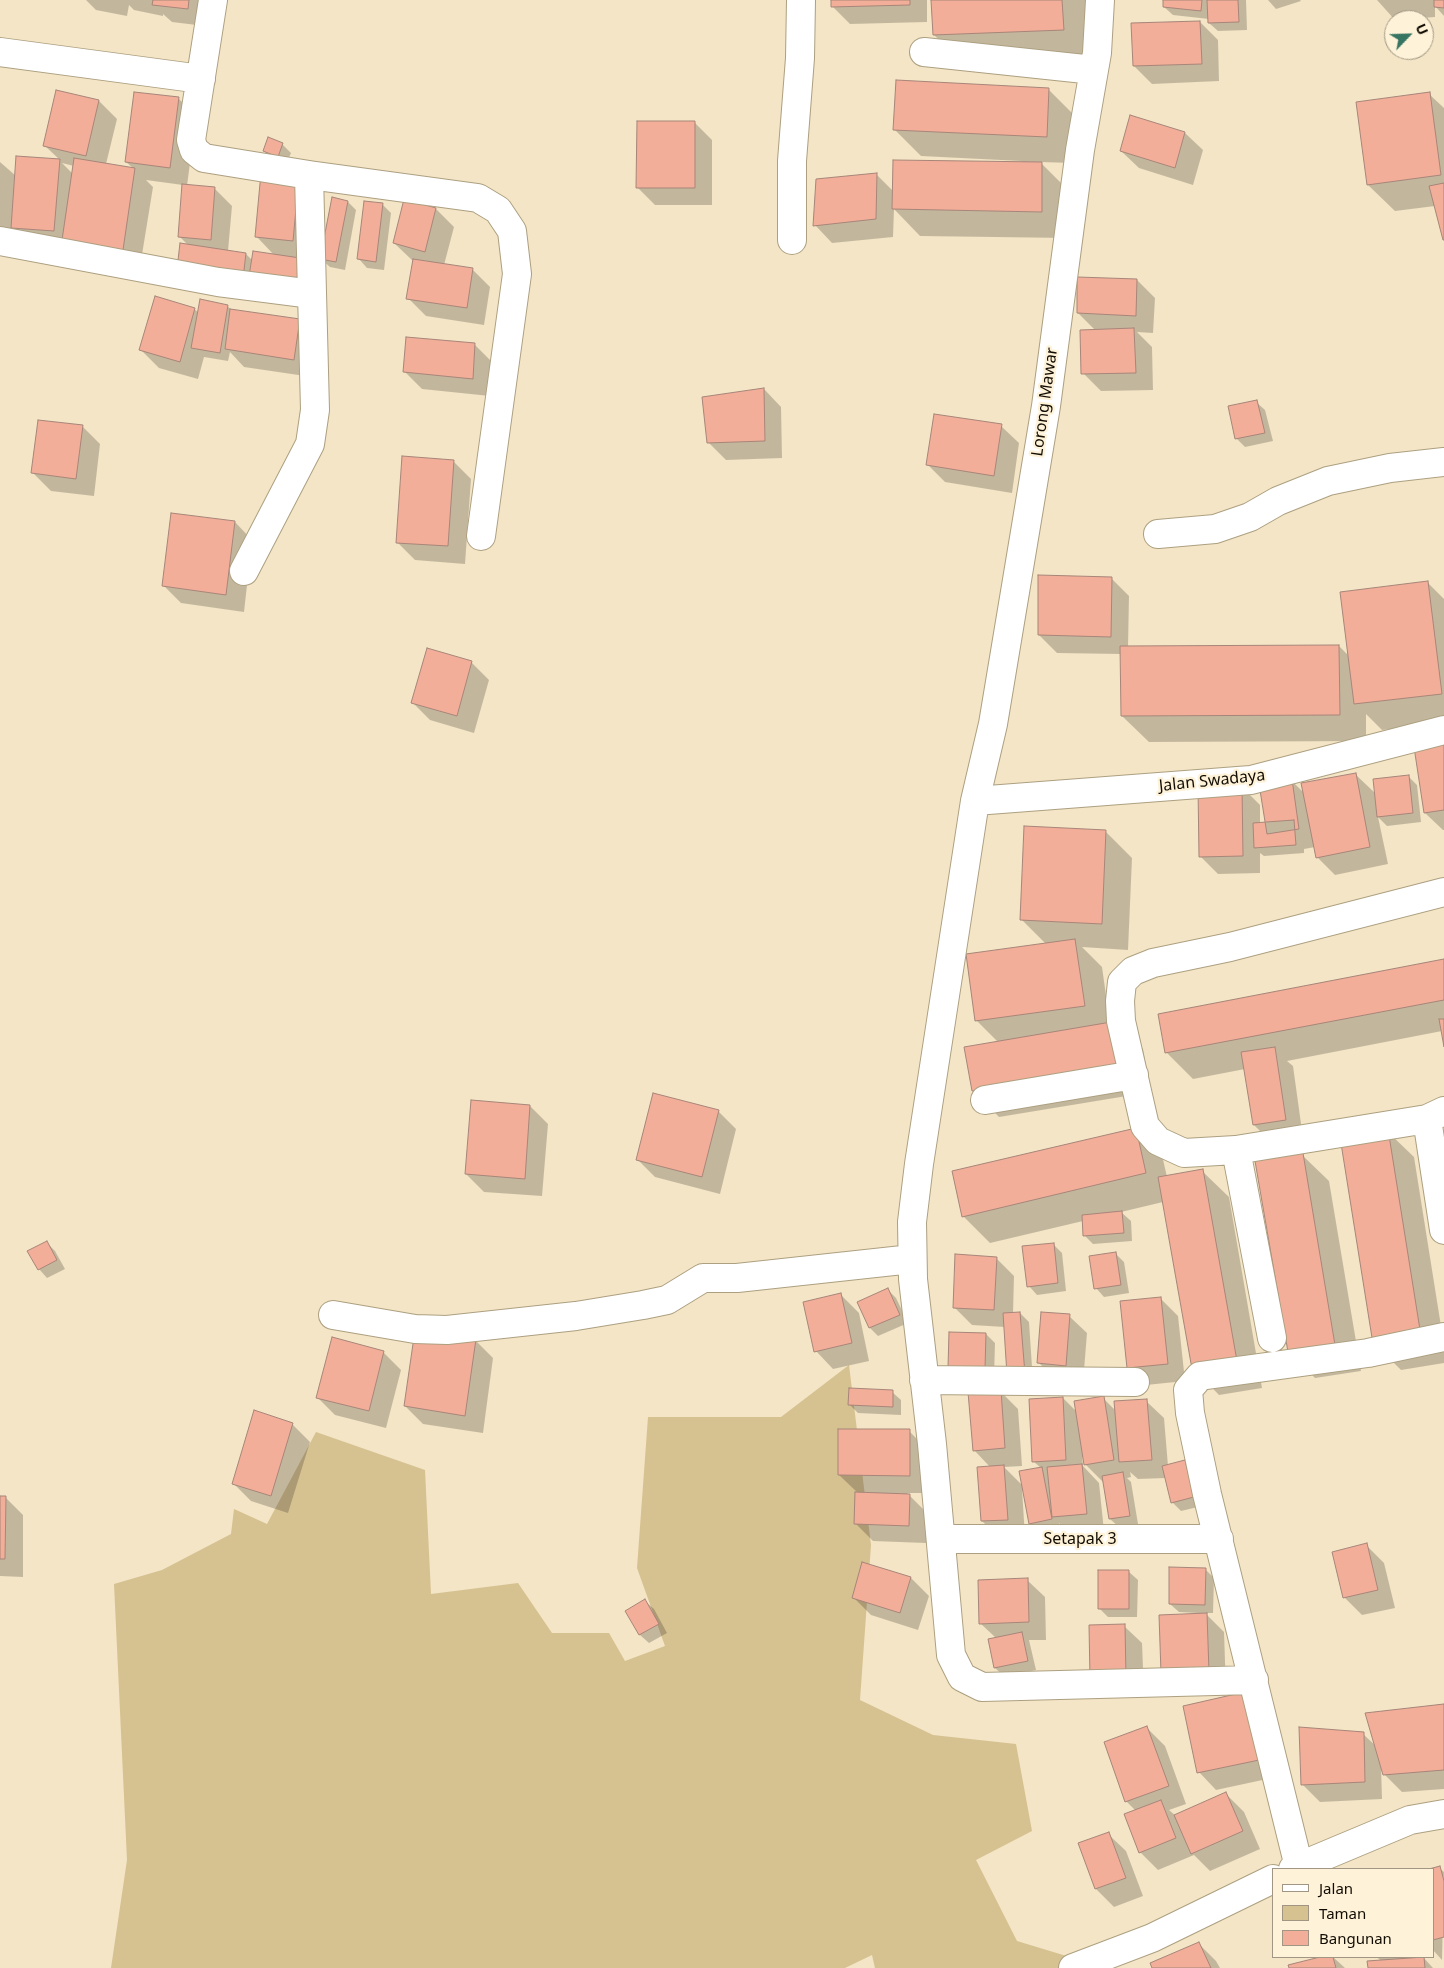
<!DOCTYPE html>
<style>
body{margin:0}
#map{position:relative;width:1444px;height:1968px;overflow:hidden;background:#f3e5c5;font-family:"Noto Sans",sans-serif}
canvas{display:block}
.legend{position:absolute;left:1272px;top:1868px;width:162px;height:90px;box-sizing:border-box;background:#fef2d8;border:1px solid #a09683;margin:0;padding:6px 9px;list-style:none;font-size:15px;color:#120d04}
.legend li{display:flex;align-items:center;gap:10px;height:25px}
.legend b{width:25px;border:1px solid #a09683}
.north{position:absolute;left:1384px;top:10px;width:50px;height:50px;box-sizing:border-box;background:#fef2d8;border:1px solid #a09683;border-radius:50%;rotate:66deg;font-size:14px;font-weight:700;line-height:20px;text-align:center;color:#120d04}
.north::after{content:'';display:block;margin:auto;width:18px;height:22px;background:#367562;clip-path:polygon(50% 0,100% 100%,50% 72%,0 100%)}
</style>
<div id="map">
<canvas width="1444" height="1968"></canvas>
<ul class="legend">
<li><b style="height:6px;background:#fff"></b>Jalan</li>
<li><b style="height:14px;background:#d6c191"></b>Taman</li>
<li><b style="height:14px;background:#f2ae98"></b>Bangunan</li>
</ul>
<div class="north">U</div>
</div>
<script>
const context = document.querySelector('canvas').getContext('2d');
context.lineJoin = 'round';
function fill(path, color) { context.fillStyle = color; context.fill(path, 'evenodd'); }
const poly = rows => new Path2D(rows.map(r => 'M' + r).join(''));
function stroke(path, color, width, dash) { context.strokeStyle = color; context.lineWidth = width; context.lineCap = dash ? 'butt' : 'round'; context.setLineDash(dash || []); context.stroke(path); }
function label(font, color, halo, rows, align = 'center') {
  context.font = font + ' "Noto Sans",sans-serif'; context.lineWidth = 4.5; context.setLineDash([]); context.textBaseline = 'middle'; context.strokeStyle = halo; context.fillStyle = color; for (const [text, x, y, turn = 0] of rows) {
    context.save(); context.translate(x, y); context.rotate((+turn || 0) * Math.PI / 180); context.textAlign = isNaN(turn) ? turn : align; if (halo) context.strokeText(text, 0, 0); context.fillText(text, 0, 0); context.restore();
  }
}
const green = poly([
 [849,1365,871,1545,860,1700,933,1735,1016,1744,1032,1831,976,1860,1017,1941,1106,1968,875,1968,872,1955,845,1968,111,1968,127,1860,114,1584,162,1570,231,1534,234,1509,267,1524,316,1432,425,1470,431,1594,518,1583,552,1633,609,1633,625,1661,665,1646,637,1568,648,1417,781,1417]
]);
const shadow = poly([
 [86,0,209,0,205,26,172,22,163,14,163,16,134,10,129,5,127,16,96,10],
 [832,0,927,0,927,22,850,24,832,6],
 [932,0,1087,0,1090,56,961,61,934,35],
 [1165,0,1246,0,1247,30,1218,31,1209,23,1209,19,1173,15,1164,7],
 [1268,0,1300,0,1301,1,1276,9],
 [1377,0,1444,0,1444,16,1435,6,1435,17,1395,20],
 [1200,22,1218,40,1219,81,1152,84,1134,66],
 [1048,89,1075,116,1073,163,1040,162,1068,190,1068,238,920,236,894,209,893,237,832,243,815,225,876,174,894,192,1021,163,1021,161,921,156,895,130],
 [57,91,99,101,117,119,106,164,133,168,126,162,178,98,196,116,187,186,214,188,232,206,228,251,246,254,253,261,275,256,257,237,298,177,298,259,262,285,188,245,179,236,183,185,146,180,153,187,140,267,30,245,12,227,9,241,0,239,0,162,16,176,60,160,44,145],
 [62,163,74,166,73,174],
 [1429,94,1444,108,1444,238,1435,206,1395,211,1368,185],
 [694,122,712,140,712,205,655,205,637,187],
 [1185,133,1203,150,1193,185,1139,168,1121,151],
 [282,144,291,153,286,164,273,159,264,151],
 [405,201,436,209,454,227,444,265,472,269,490,287,484,325,426,316,408,298,413,261,394,243],
 [348,202,356,210,345,270,330,267,321,259],
 [382,204,391,213,384,270,367,268,359,259],
 [1137,280,1155,298,1153,333,1137,332,1152,347,1153,390,1101,391,1083,373,1096,331,1078,313],
 [227,306,232,310,300,320,312,377,244,367,230,352,228,361,204,357,198,379,159,368,141,350,194,309,199,313],
 [475,345,493,363,490,396,422,389,404,371],
 [764,389,781,407,782,458,726,460,708,442],
 [1256,402,1265,410,1273,441,1245,447,1237,439],
 [82,426,100,444,94,496,51,491,33,473],
 [1001,426,1019,443,1012,493,945,482,927,464],
 [453,461,471,479,465,564,415,560,397,542],
 [235,522,252,540,244,612,181,603,163,585],
 [1111,578,1129,596,1128,647,1339,646,1349,656,1427,582,1444,599,1444,723,1382,730,1366,714,1366,741,1149,742,1122,716,1121,654,1057,653,1039,635],
 [471,662,489,680,474,733,430,720,412,702],
 [1444,744,1444,830,1443,830,1425,813],
 [1355,774,1376,794,1408,776,1417,785,1421,822,1387,826,1378,817,1388,864,1335,875,1317,857,1315,847,1304,849,1304,853,1264,856,1260,853,1260,873,1218,874,1200,856,1242,787,1260,805,1260,824,1266,823,1292,781,1304,793],
 [1105,831,1132,858,1128,950,1082,947,1102,967,1110,1024,1117,1022,1143,1049,1151,1092,999,1117,973,1090,999,1043,976,1020,1046,944,1021,919],
 [1444,960,1444,1040,1442,1031,1287,1061,1293,1066,1303,1138,1272,1143,1254,1125,1245,1069,1193,1079,1166,1052],
 [530,1106,548,1124,542,1196,484,1192,466,1174],
 [718,1111,736,1129,720,1194,655,1177,637,1159],
 [1135,1129,1162,1155,1167,1177,1202,1171,1229,1197,1262,1388,1219,1395,1193,1368,1163,1202,1121,1212,1131,1221,1132,1241,1093,1244,1085,1236,1083,1221,990,1243,963,1216],
 [1387,1131,1414,1157,1444,1345,1444,1363,1401,1370,1374,1343],
 [1302,1155,1329,1181,1361,1371,1315,1378,1289,1352],
 [47,1243,55,1251,65,1269,47,1278,39,1269],
 [1053,1244,1062,1253,1066,1291,1037,1295,1029,1286],
 [1115,1253,1124,1262,1129,1293,1104,1297,1096,1288],
 [996,1258,1014,1276,1013,1314,1020,1313,1029,1322,1033,1382,1017,1383,1005,1327,972,1325,954,1307],
 [888,1290,896,1298,908,1323,878,1336,870,1328],
 [841,1295,859,1313,869,1361,833,1369,816,1351],
 [1160,1298,1178,1316,1185,1381,1146,1385,1128,1367],
 [1069,1316,1087,1333,1083,1383,1056,1380,1038,1362],
 [951,1333,986,1334,995,1343,994,1377],
 [475,1340,493,1358,483,1433,423,1424,405,1406],
 [383,1352,401,1370,386,1428,335,1415,318,1398],
 [1000,1391,1018,1409,1022,1466,1004,1467,1023,1486,1041,1468,1033,1461,1063,1398,1078,1413,1103,1398,1116,1411,1146,1401,1164,1418,1168,1466,1185,1462,1193,1470,1202,1506,1181,1511,1173,1503,1166,1478,1138,1479,1130,1472,1131,1477,1127,1478,1131,1482,1138,1524,1119,1527,1110,1519,1104,1483,1085,1464,1082,1456,1083,1466,1099,1483,1104,1531,1071,1534,1059,1523,1060,1528,1039,1532,1030,1523,1024,1489,1022,1489,1025,1537,1000,1539,982,1521,991,1468,974,1450],
 [892,1392,901,1400,901,1415,858,1413,849,1404],
 [292,1424,310,1442,288,1513,251,1501,234,1484],
 [909,1431,927,1449,927,1493,907,1493,927,1513,926,1543,873,1541,855,1523,858,1493,839,1475],
 [0,1497,5,1497,23,1515,23,1577,0,1576],
 [1366,1545,1384,1563,1395,1608,1362,1615,1344,1597],
 [863,1564,911,1578,929,1596,918,1630,871,1615,853,1597],
 [1205,1569,1214,1578,1213,1613,1205,1613,1224,1632,1226,1690,1160,1616,1198,1615,1198,1613,1179,1612,1170,1604],
 [1129,1572,1138,1580,1137,1617,1108,1617,1099,1608],
 [1027,1580,1045,1597,1046,1640,1029,1640,1036,1670,1004,1676,995,1668,996,1638,980,1623],
 [645,1601,654,1609,667,1633,649,1643,640,1635,627,1611],
 [1090,1626,1124,1626,1142,1643,1144,1694],
 [1248,1692,1281,1776,1216,1790,1199,1772],
 [1444,1706,1444,1789,1402,1792,1384,1774,1381,1767,1382,1799,1320,1802,1302,1784,1363,1734,1377,1747],
 [1147,1728,1165,1746,1186,1804,1169,1810,1176,1816,1226,1794,1244,1812,1260,1849,1210,1871,1194,1855,1158,1870,1140,1852,1136,1811,1126,1801],
 [1108,1834,1126,1851,1143,1896,1114,1907,1096,1889,1079,1844],
 [1439,1868,1444,1872,1442,1960,1433,1950,1433,1870],
 [1198,1943,1216,1961,1220,1968,1153,1968],
 [1325,1957,1333,1957,1345,1968,1290,1968,1290,1966],
 [1377,1957,1423,1957,1433,1968,1369,1968,1381,1961]
]);
const building = poly([
 [153,0,189,0,188,9,152,5,153,0],
 [831,0,910,0,910,5,831,7,831,0],
 [931,0,1062,0,1064,30,933,35,931,0],
 [1163,0,1202,0,1201,11,1163,7,1163,0],
 [1207,0,1238,0,1239,22,1208,23,1207,0],
 [1434,0,1444,0,1444,8,1434,7,1434,0],
 [1200,21,1202,64,1133,66,1131,23,1200,21],
 [896,80,1049,88,1047,137,893,130,896,80],
 [56,90,99,100,86,156,43,146,56,90],
 [134,92,179,97,170,168,125,162,134,92],
 [1430,92,1441,175,1367,185,1356,102,1430,92],
 [1130,115,1185,132,1175,168,1120,151,1130,115],
 [637,121,695,121,695,188,636,188,637,121],
 [268,137,283,143,278,157,263,151,268,137],
 [16,156,60,159,54,231,11,228,16,156],
 [74,158,135,168,123,250,62,240,74,158],
 [893,160,1042,162,1042,212,892,209,893,160],
 [261,173,299,176,293,241,255,237,261,173],
 [877,173,876,219,813,226,816,179,877,173],
 [1444,183,1444,240,1443,240,1429,186,1444,183],
 [182,184,215,187,211,240,178,237,182,184],
 [332,197,348,201,336,262,320,259,332,197],
 [404,199,436,208,425,252,393,243,404,199],
 [364,201,383,203,376,262,357,259,364,201],
 [180,243,246,253,243,279,177,269,180,243],
 [253,251,307,259,303,284,249,276,253,251],
 [413,259,473,268,467,308,406,299,413,259],
 [1077,277,1137,279,1136,316,1077,313,1077,277],
 [155,296,195,308,180,362,139,350,155,296],
 [200,299,228,305,220,353,191,348,200,299],
 [230,309,300,319,294,360,225,349,230,309],
 [1134,328,1136,373,1081,374,1080,330,1134,328],
 [406,337,475,343,473,379,403,372,406,337],
 [764,388,765,441,707,443,702,397,764,388],
 [1257,400,1265,433,1235,439,1228,406,1257,400],
 [934,414,1002,424,994,476,926,465,934,414],
 [38,420,83,425,76,479,31,473,38,420],
 [402,456,454,460,448,546,396,543,402,456],
 [171,513,235,521,226,595,162,586,171,513],
 [1038,575,1112,577,1111,637,1038,635,1038,575],
 [1428,581,1442,694,1354,704,1340,592,1428,581],
 [1339,645,1340,715,1121,716,1120,646,1339,645],
 [427,648,472,661,457,716,411,703,427,648],
 [1444,742,1444,810,1424,813,1414,747,1444,742],
 [1356,773,1370,847,1316,858,1301,783,1356,773],
 [1409,775,1413,813,1377,817,1373,779,1409,775],
 [1292,779,1299,829,1267,834,1259,784,1292,779],
 [1198,786,1242,786,1243,856,1199,857,1198,786],
 [1294,820,1296,845,1254,848,1253,823,1294,820],
 [1024,826,1106,830,1102,924,1020,920,1024,826],
 [1075,939,1085,1006,975,1021,966,954,1075,939],
 [1444,959,1444,1000,1165,1053,1158,1014,1444,959],
 [1439,1019,1444,1019,1444,1047,1439,1019],
 [1117,1021,1125,1065,972,1091,964,1047,1117,1021],
 [1275,1047,1286,1120,1253,1125,1241,1052,1275,1047],
 [653,1093,719,1110,702,1177,636,1160,653,1093],
 [471,1100,530,1105,525,1179,465,1174,471,1100],
 [1136,1128,1146,1173,962,1217,952,1171,1136,1128],
 [1388,1129,1421,1336,1373,1344,1340,1137,1388,1129],
 [1303,1153,1335,1345,1288,1352,1255,1161,1303,1153],
 [1203,1169,1237,1361,1192,1369,1158,1177,1203,1169],
 [1122,1211,1124,1233,1083,1236,1082,1215,1122,1211],
 [47,1241,57,1260,38,1270,27,1251,47,1241],
 [1054,1243,1058,1283,1027,1287,1022,1246,1054,1243],
 [1116,1252,1121,1285,1094,1289,1089,1256,1116,1252],
 [955,1254,997,1257,994,1310,953,1308,955,1254],
 [888,1288,900,1315,869,1328,857,1302,888,1288],
 [841,1293,852,1343,814,1352,803,1302,841,1293],
 [1161,1297,1168,1364,1127,1368,1120,1301,1161,1297],
 [1020,1312,1025,1374,1007,1375,1003,1313,1020,1312],
 [1041,1312,1070,1314,1066,1366,1037,1363,1041,1312],
 [415,1330,476,1339,465,1416,404,1406,415,1330],
 [949,1332,986,1333,985,1369,948,1368,949,1332],
 [332,1337,384,1351,369,1411,316,1398,332,1337],
 [849,1388,893,1390,893,1407,848,1405,849,1388],
 [1001,1390,1005,1448,973,1451,968,1392,1001,1390],
 [1104,1396,1114,1460,1084,1465,1074,1401,1104,1396],
 [1063,1397,1066,1460,1032,1462,1029,1399,1063,1397],
 [1147,1399,1152,1460,1119,1462,1114,1401,1147,1399],
 [254,1410,293,1423,271,1496,232,1484,254,1410],
 [838,1429,910,1429,910,1476,838,1475,838,1429],
 [1185,1460,1194,1497,1171,1503,1162,1466,1185,1460],
 [1082,1464,1087,1514,1052,1517,1047,1467,1082,1464],
 [1004,1465,1008,1520,981,1521,977,1467,1004,1465],
 [1042,1467,1052,1519,1029,1524,1019,1471,1042,1467],
 [1123,1472,1130,1516,1109,1519,1102,1476,1123,1472],
 [855,1492,910,1494,909,1526,854,1524,855,1492],
 [0,1496,6,1496,5,1559,0,1559,0,1496],
 [1367,1543,1378,1590,1343,1598,1332,1552,1367,1543],
 [862,1562,911,1577,900,1613,852,1598,862,1562],
 [1169,1567,1206,1568,1205,1605,1169,1604,1169,1567],
 [1098,1570,1129,1570,1129,1609,1098,1609,1098,1570],
 [1028,1578,1029,1622,979,1624,978,1580,1028,1578],
 [645,1599,659,1624,639,1635,625,1611,645,1599],
 [1207,1613,1209,1672,1161,1673,1159,1615,1207,1613],
 [1125,1624,1126,1677,1090,1678,1089,1625,1125,1624],
 [1022,1632,1028,1661,994,1668,988,1639,1022,1632],
 [1249,1691,1264,1759,1197,1773,1183,1706,1249,1691],
 [1444,1704,1444,1770,1383,1775,1365,1713,1444,1704],
 [1147,1726,1169,1786,1125,1802,1104,1742,1147,1726],
 [1299,1727,1364,1732,1365,1782,1301,1785,1299,1727],
 [1226,1792,1243,1831,1191,1854,1174,1815,1226,1792],
 [1161,1800,1176,1838,1139,1853,1124,1814,1161,1800],
 [1109,1832,1126,1878,1095,1889,1078,1843,1109,1832],
 [1440,1866,1444,1881,1444,1937,1433,1940,1433,1869,1429,1869,1440,1866],
 [1199,1942,1211,1968,1152,1968,1150,1963,1199,1942],
 [1320,1957,1333,1957,1336,1968,1289,1968,1288,1965,1320,1957],
 [1424,1957,1425,1968,1368,1968,1367,1961,1424,1957]
]);
const minor = poly([
 [213,0,191,140,194,150,204,158,309,175,478,198,498,210,512,231,517,274,481,536],
 [1100,0,1097,53,1080,150,1046,406,993,724,975,801,919,1164,912,1222,913,1279,932,1444,951,1655,962,1677,982,1687,1254,1680],
 [0,52,201,79],
 [924,52,1094,70],
 [792,240,792,161,800,58,801,0],
 [0,241,218,282,312,294],
 [1158,534,1215,529,1250,517,1278,501,1328,481,1390,468,1444,462],
 [244,571,310,444,315,410,309,175],
 [975,801,1251,780,1444,730],
 [1444,892,1230,947,1153,963,1133,971,1122,982,1120,1001,1121,1021,1145,1126,1158,1141,1184,1153,1236,1150,1427,1119,1444,1111],
 [985,1100,1134,1075],
 [1427,1119,1444,1230],
 [1236,1150,1272,1338],
 [333,1315,415,1329,447,1330,576,1316,643,1305,667,1300,703,1278,737,1278,912,1259],
 [924,1380,1135,1382],
 [941,1539,1219,1539],
 [1299,1867,1207,1494,1190,1413,1188,1390,1200,1376,1368,1353,1444,1337],
 [1293,1869,1410,1820,1444,1814],
 [1073,1968,1152,1938,1273,1879]
]);
const streetNames = [
 ["Lorong Mawar",1045,402,-82],
 ["Jalan Swadaya",1212,781,-6],
 ["Setapak 3",1080,1539]
];
fill(green, '#d6c191');
fill(shadow, '#0003');
fill(building, '#f2ae98');
stroke(building, '#a78579', 1);
stroke(minor, '#ada081', 30);
stroke(minor, '#fff', 28);
label('16px', '#120d04', '#fef2d8', streetNames);
</script>
